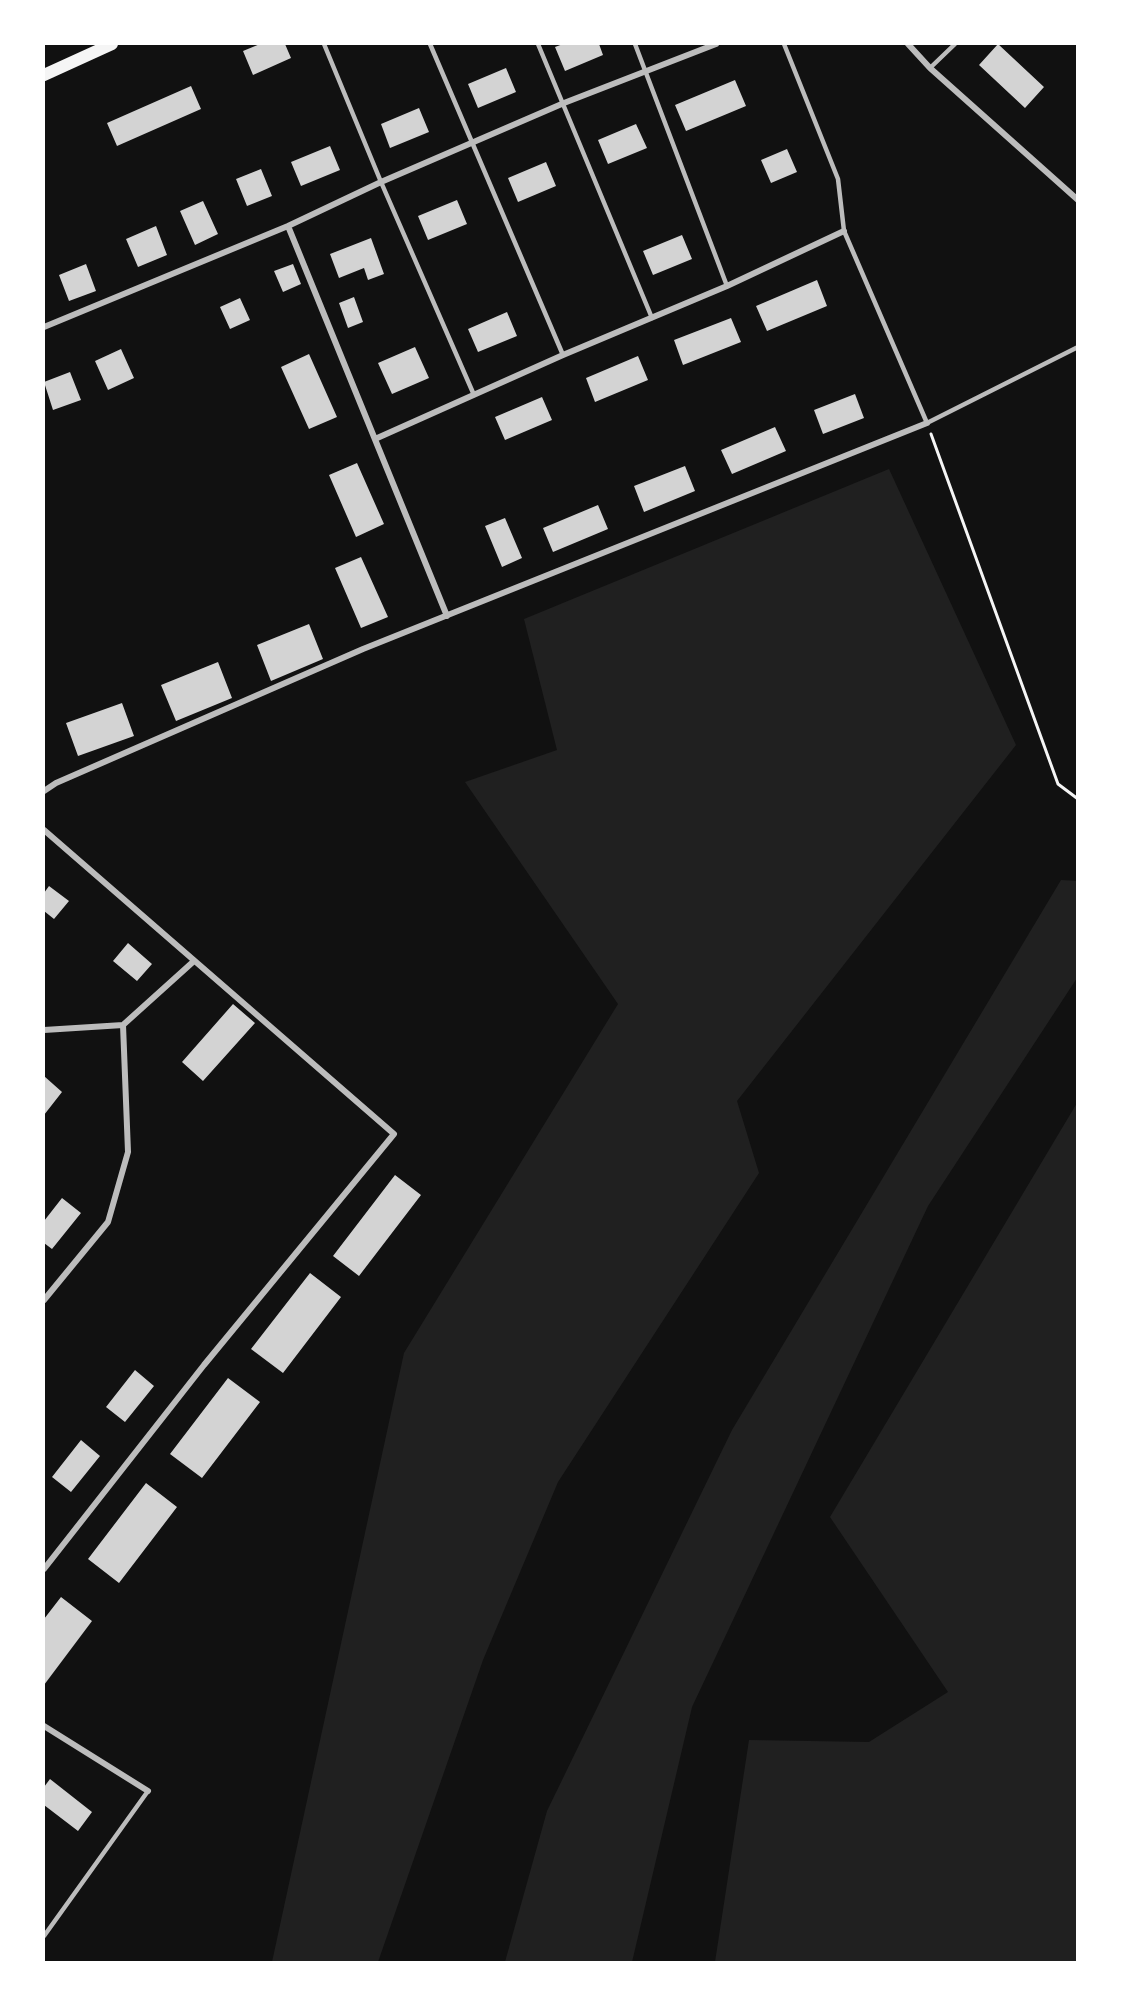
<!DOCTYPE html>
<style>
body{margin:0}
#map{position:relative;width:1121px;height:2006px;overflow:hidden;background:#111;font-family:Lato,sans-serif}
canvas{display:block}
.frame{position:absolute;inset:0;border:45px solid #fff;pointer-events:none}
</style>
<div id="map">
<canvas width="1121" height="2006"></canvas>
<div class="frame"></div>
</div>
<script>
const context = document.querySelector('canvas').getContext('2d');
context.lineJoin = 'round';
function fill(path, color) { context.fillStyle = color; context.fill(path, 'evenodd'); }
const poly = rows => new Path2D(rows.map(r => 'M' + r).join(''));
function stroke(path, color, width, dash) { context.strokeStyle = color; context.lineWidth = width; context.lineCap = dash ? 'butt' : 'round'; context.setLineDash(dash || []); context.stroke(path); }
const green = poly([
 [889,469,1016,745,737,1101,759,1173,558,1482,483,1660,378,1962,272,1962,404,1353,618,1004,465,782,557,750,524,619],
 [1061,880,1077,881,1077,978,928,1206,692,1707,632,1962,505,1962,547,1811,732,1430],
 [1077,1103,1077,1962,715,1962,749,1740,869,1742,948,1692,830,1517]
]);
const building = poly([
 [260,44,285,44,291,58,253,75,243,51],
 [563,44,599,44,603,55,565,71,555,47],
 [998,44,1044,87,1025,108,979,65],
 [506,68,516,92,478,108,468,84],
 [735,80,746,106,686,131,675,105],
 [191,86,201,109,117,146,107,123],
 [419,108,429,132,390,148,381,124],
 [636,124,647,148,608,164,598,140],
 [330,146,340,170,301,186,291,162],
 [787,149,797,172,771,183,761,160],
 [546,162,556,186,518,202,508,178],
 [261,169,272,196,247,206,236,179],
 [457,200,467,224,428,240,418,216],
 [203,201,218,234,195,245,180,211],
 [156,226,167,255,138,267,126,239],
 [682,235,692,259,653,275,643,251],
 [371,238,384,274,368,280,364,268,339,278,330,254],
 [86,264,96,291,69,301,59,275],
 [293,264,301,284,283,292,274,271],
 [817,280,827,306,767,331,756,306],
 [354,297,363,322,348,328,339,303],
 [240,298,250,320,230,329,220,307],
 [507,312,517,336,478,352,468,329],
 [731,318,741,342,683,365,674,340],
 [415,347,429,378,392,394,378,363],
 [121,349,134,378,108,390,95,361],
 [309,354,337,417,309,429,281,367],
 [638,356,648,380,595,402,586,378],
 [70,372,81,400,53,410,44,382],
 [855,394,864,418,823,434,814,410],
 [542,397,552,420,505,440,495,417],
 [775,427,786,451,732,474,721,450],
 [357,463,384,524,356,537,329,475],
 [685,466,695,491,644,512,634,486],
 [598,505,608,529,553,552,543,528],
 [505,518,522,558,502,567,485,526],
 [361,557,388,617,361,628,335,568],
 [309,624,323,659,271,681,257,645],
 [218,662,232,698,176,721,161,685],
 [122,703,134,736,78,756,66,723],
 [49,886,69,901,54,919,44,911,44,893],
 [128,943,152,964,137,981,113,961],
 [233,1004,255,1023,203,1081,182,1062],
 [44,1076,62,1092,44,1115],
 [395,1175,421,1195,359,1276,333,1256],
 [62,1198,81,1213,52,1249,44,1243,44,1221],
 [310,1273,341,1297,283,1373,251,1349],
 [135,1370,154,1386,125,1422,106,1407],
 [228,1378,260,1402,202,1478,170,1454],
 [81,1440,100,1456,71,1492,52,1477],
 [146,1483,177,1507,119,1583,88,1559],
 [61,1597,92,1621,44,1685,44,1619],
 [50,1779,92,1812,78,1831,44,1805,44,1787]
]);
const path = poly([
 [931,434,1058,784,1078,799]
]);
const service = poly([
 [324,44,381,182,474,395],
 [430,44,563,355],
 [538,44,652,318],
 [635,44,727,286],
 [784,44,838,179,844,231,927,423,1078,347],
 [930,68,955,44],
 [44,1936,148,1791]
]);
const minor = poly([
 [908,44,930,68,1078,200],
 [288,226,447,616],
 [44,327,288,226,381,182,564,103,716,44],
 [375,439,563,355,727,286,844,231],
 [44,791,56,783,363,649,927,423],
 [44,830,394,1134,204,1365,44,1569],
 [44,1030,123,1025,194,961],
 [44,1300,108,1222,128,1152,123,1025],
 [44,1726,148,1791]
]);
const secondary = poly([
 [44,75,112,44]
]);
fill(green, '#202020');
fill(building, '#d3d3d3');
stroke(path, '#f5f5f5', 3);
stroke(service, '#bcbcbc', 4.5);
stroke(minor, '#bcbcbc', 6);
stroke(secondary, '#f5f5f5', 12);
</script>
